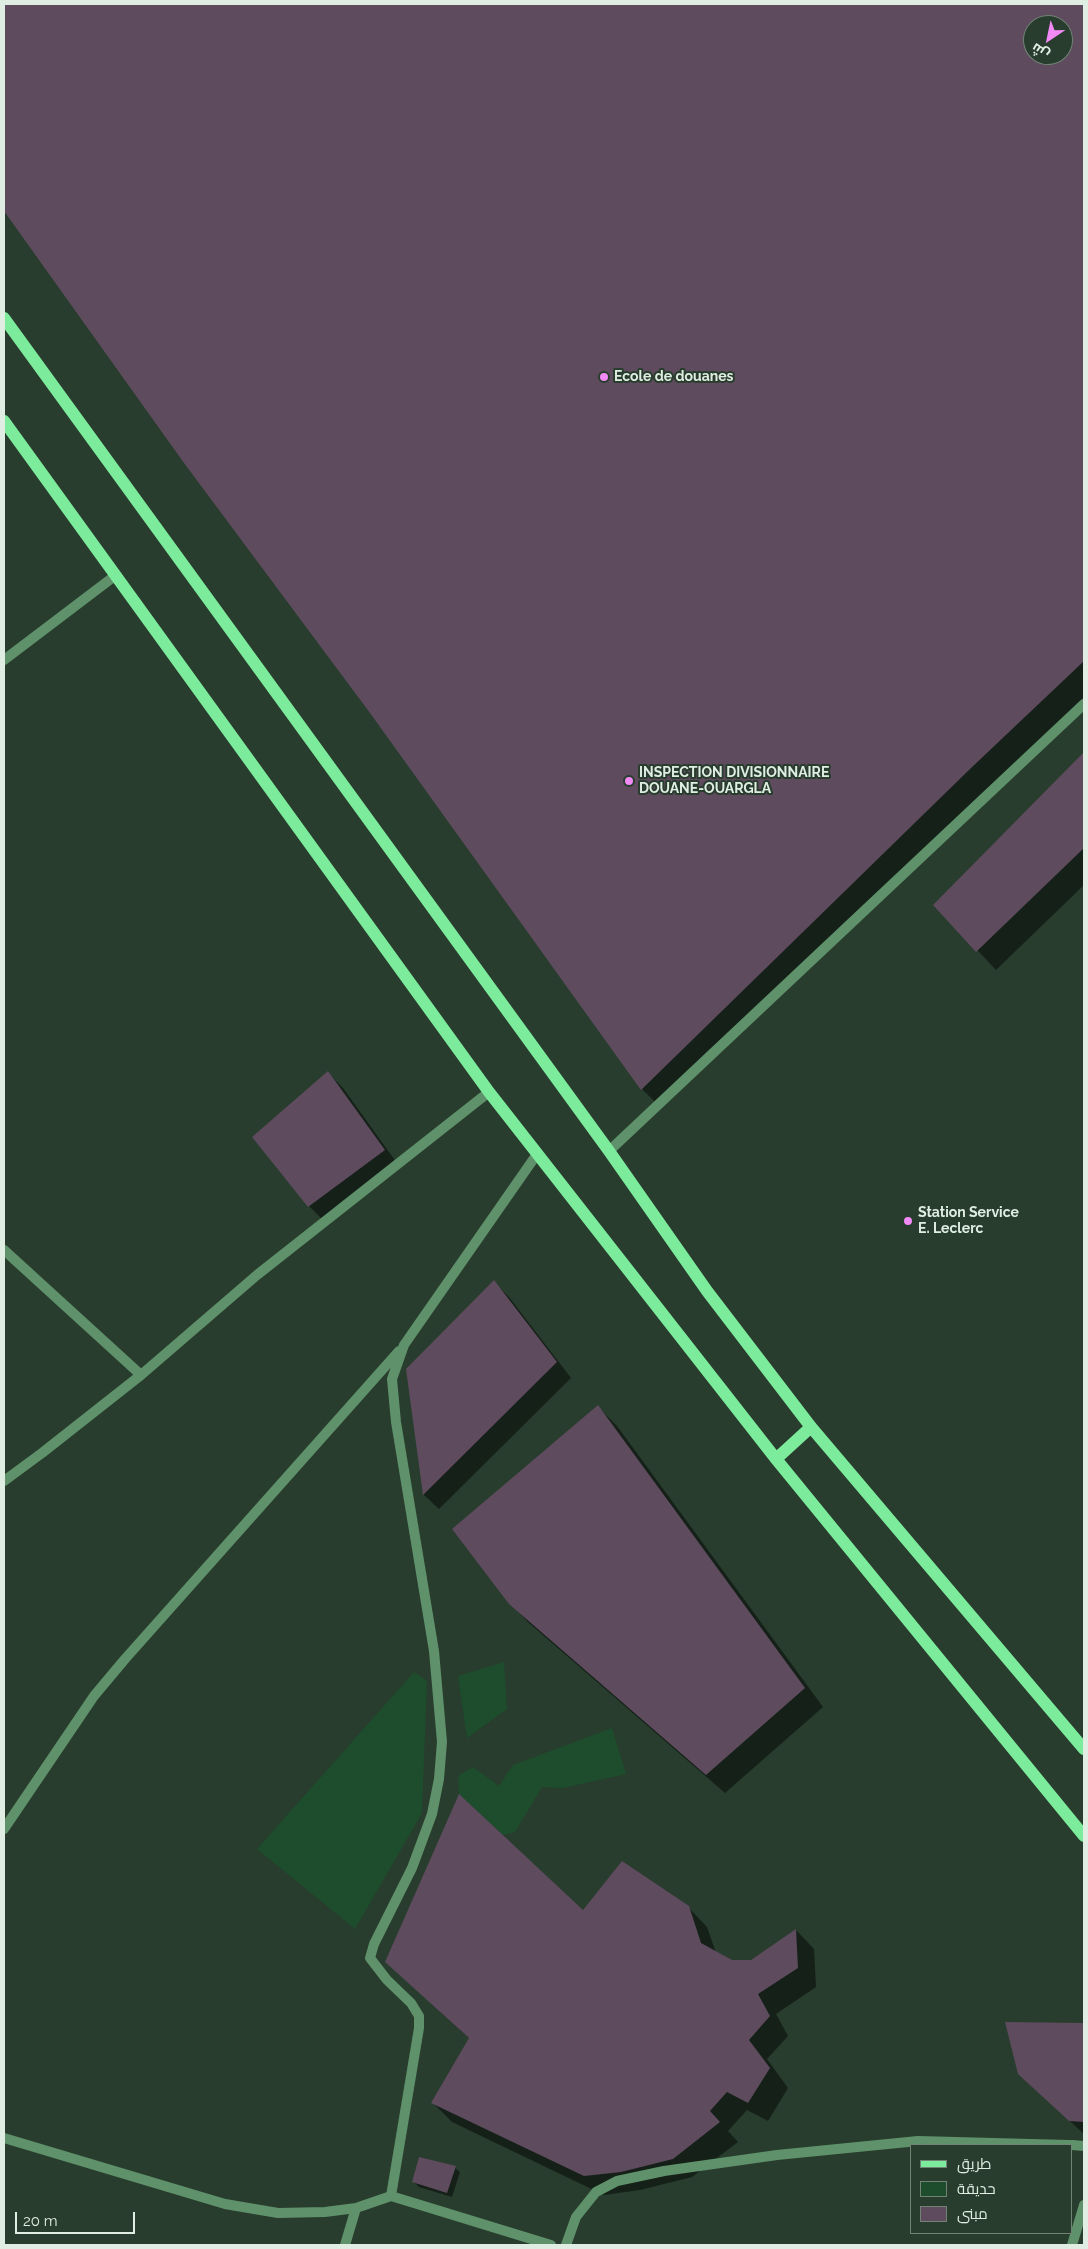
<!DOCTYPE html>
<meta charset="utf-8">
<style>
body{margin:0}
#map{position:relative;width:1088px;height:2249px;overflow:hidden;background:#283d2d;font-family:Raleway,Cairo,sans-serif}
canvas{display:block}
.frame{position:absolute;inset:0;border:5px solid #e0ede2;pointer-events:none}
.legend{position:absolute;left:910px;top:2144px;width:162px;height:90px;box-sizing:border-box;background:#283d2d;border:1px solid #728375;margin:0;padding:6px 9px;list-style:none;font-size:15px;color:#e0ede2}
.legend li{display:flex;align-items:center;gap:10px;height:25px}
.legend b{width:25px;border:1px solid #728375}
.north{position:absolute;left:1023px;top:15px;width:50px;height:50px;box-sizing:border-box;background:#283d2d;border:1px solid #728375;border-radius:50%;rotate:214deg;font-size:14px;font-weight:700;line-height:20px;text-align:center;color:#e0ede2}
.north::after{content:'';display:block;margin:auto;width:18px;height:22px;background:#f18af4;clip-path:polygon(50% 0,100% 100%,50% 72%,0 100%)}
.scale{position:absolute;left:15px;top:2212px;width:120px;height:22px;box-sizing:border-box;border:2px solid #e0ede2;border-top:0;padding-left:6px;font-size:15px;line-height:18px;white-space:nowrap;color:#e0ede2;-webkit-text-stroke:4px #283d2d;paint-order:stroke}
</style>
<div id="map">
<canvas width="1088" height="2249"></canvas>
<div class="frame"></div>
<ul class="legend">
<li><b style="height:6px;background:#7deb9c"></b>طريق</li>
<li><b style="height:14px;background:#1d4d2c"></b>حديقة</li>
<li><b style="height:14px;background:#5e4b5e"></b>مبنى</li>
</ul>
<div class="north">ش</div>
<div class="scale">20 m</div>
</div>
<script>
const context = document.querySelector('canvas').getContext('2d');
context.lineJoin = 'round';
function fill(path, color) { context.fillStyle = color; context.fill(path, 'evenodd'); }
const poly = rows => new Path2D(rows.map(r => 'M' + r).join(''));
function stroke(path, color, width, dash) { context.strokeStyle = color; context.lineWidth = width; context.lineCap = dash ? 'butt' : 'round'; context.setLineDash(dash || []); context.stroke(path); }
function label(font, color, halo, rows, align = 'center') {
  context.font = font + ' Raleway,sans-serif'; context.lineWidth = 4; context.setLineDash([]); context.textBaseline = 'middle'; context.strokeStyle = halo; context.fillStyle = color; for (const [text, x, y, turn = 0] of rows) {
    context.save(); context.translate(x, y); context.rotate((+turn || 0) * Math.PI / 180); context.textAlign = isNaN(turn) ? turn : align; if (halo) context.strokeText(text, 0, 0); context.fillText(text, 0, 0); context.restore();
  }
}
const green = poly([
 [504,1662,507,1709,467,1738,458,1676],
 [414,1672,427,1681,422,1813,355,1929,257,1849],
 [612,1728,626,1774,563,1788,542,1787,515,1832,503,1835,459,1794,458,1776,473,1767,499,1786,513,1765]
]);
const shadow = poly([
 [4,4,1084,4,1084,697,661,1108,642,1089,372,712,4,209],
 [1033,25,1063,25,1063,55,1033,55],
 [1084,754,1084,885,996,970,935,905],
 [328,1073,343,1088,399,1166,324,1221,309,1206],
 [494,1282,509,1297,571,1378,439,1509,424,1495,408,1369],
 [598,1407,617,1426,823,1707,725,1793,529,1623,510,1603],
 [688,1907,707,1927,716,1953,732,1962,752,1962,796,1930,814,1949,816,1987,776,2014,788,2036,767,2059,788,2088,768,2121,747,2110,728,2131,738,2142,692,2177,640,2190,604,2195,452,2122,433,2103,470,2039,406,1980,584,1912],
 [1007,2023,1084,2024,1084,2134,1034,2088],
 [455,2168,460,2172,452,2197,419,2187,414,2182]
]);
const building = poly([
 [4,4,1084,4,1084,661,970,769,641,1090,370,713,184,463,4,211],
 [1033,25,1063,25,1063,55,1033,55],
 [1084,752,1084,848,976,952,933,905],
 [328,1071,385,1150,308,1207,252,1137],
 [494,1280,557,1362,423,1495,406,1369],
 [598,1405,805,1688,706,1775,509,1604,452,1529],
 [459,1794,583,1910,622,1861,689,1906,701,1943,732,1960,751,1960,796,1929,798,1968,758,1994,770,2016,749,2040,770,2068,748,2103,727,2092,710,2111,720,2122,673,2159,621,2172,584,2176,431,2103,469,2038,385,1962],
 [1005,2022,1084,2023,1084,2122,1069,2121,1018,2074],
 [419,2157,456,2166,447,2193,412,2182]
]);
const minor = poly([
 [4,660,116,575],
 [609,1151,1084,704],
 [4,1250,141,1375],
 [4,1481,42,1453,141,1375,257,1275,489,1092],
 [4,1829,94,1696,125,1659,399,1351],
 [4,2138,225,2204,278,2213,325,2212,356,2208,391,2196,551,2245],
 [1072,2145,1084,2146],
 [391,2196,419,2028,419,2016,411,2003,387,1980,370,1958,374,1944,412,1868,432,1814,439,1779,442,1742,434,1651,396,1422,392,1379,404,1345,537,1154],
 [345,2245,356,2208],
 [566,2245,576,2217,596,2192,617,2181,664,2171,777,2155,918,2141,1069,2145],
 [1072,2245,1084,2205]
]);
const primary = poly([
 [4,318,609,1151,707,1291,811,1427,1084,1749],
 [4,421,489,1092,776,1459,1084,1836],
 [776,1459,811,1427]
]);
const markers = [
 [604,377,5,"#f18af4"],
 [629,781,5,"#f18af4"],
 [908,1221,5,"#f18af4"]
];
const poiNames = [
 ["Ecole de douanes",614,377],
 ["INSPECTION DIVISIONNAIRE",639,773],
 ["DOUANE-OUARGLA",639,789],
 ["Station Service",918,1213],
 ["E. Leclerc",918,1229]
];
fill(green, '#1d4d2c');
fill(shadow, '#0007');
fill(building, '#5e4b5e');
stroke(minor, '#5f916b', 10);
stroke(primary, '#7deb9c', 12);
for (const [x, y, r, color] of markers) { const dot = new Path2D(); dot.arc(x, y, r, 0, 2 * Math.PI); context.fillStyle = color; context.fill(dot); stroke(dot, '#283d2d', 2); }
label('bold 14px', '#e0ede2', '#283d2d', poiNames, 'left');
</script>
